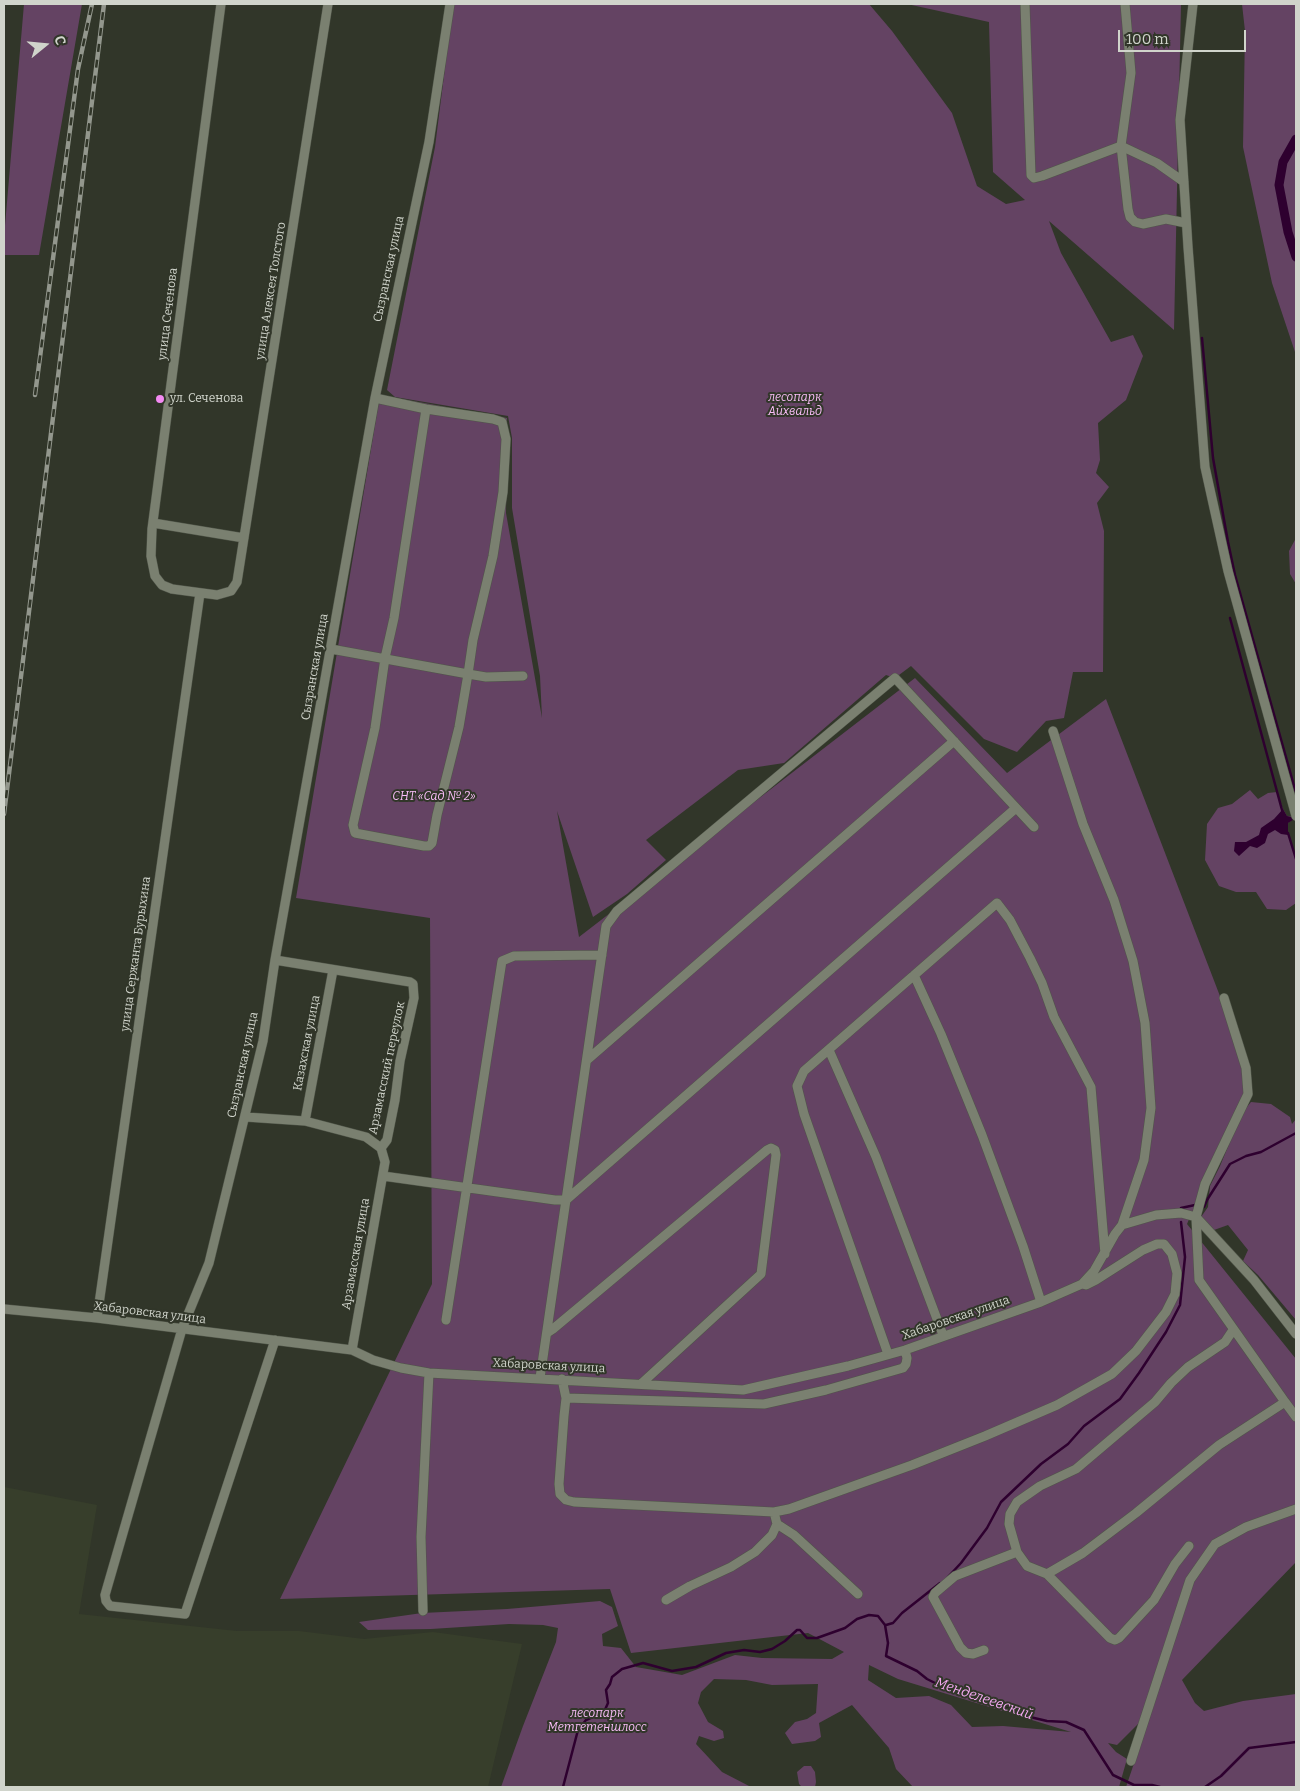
<!DOCTYPE html>
<meta charset="utf-8">
<style>
body{margin:0}
#map{position:relative;width:1300px;height:1791px;overflow:hidden;background:#313629;font-family:Bitter,serif}
canvas{display:block}
.frame{position:absolute;inset:0;border:5px solid #d0d4cb;pointer-events:none}
.north{position:absolute;left:20px;top:20px;width:50px;height:50px;-webkit-text-stroke:4px #313629;paint-order:stroke;rotate:73deg;font-size:14px;font-weight:700;line-height:20px;text-align:center;color:#d0d4cb}
.north::after{content:'';display:block;margin:auto;width:18px;height:22px;background:#d0d4cb;clip-path:polygon(50% 0,100% 100%,50% 72%,0 100%)}
.scale{position:absolute;left:1118px;top:30px;width:128px;height:22px;box-sizing:border-box;border:2px solid #d0d4cb;border-top:0;padding-left:6px;font-size:15px;line-height:18px;white-space:nowrap;color:#d0d4cb;-webkit-text-stroke:4px #313629;paint-order:stroke}
</style>
<div id="map">
<canvas width="1300" height="1791"></canvas>
<div class="frame"></div>
<div class="north">С</div>
<div class="scale">100 m</div>
</div>
<script>
const context = document.querySelector('canvas').getContext('2d');
context.lineJoin = 'round';
function fill(path, color) { context.fillStyle = color; context.fill(path, 'evenodd'); }
const poly = rows => new Path2D(rows.map(r => 'M' + r).join(''));
function stroke(path, color, width, dash) { context.strokeStyle = color; context.lineWidth = width; context.lineCap = dash ? 'butt' : 'round'; context.setLineDash(dash || []); context.stroke(path); }
function label(font, color, halo, rows, align = 'center') {
  context.font = font + ' Bitter,serif'; context.lineWidth = 4; context.setLineDash([]); context.textBaseline = 'middle'; context.strokeStyle = halo; context.fillStyle = color; for (const [text, x, y, turn = 0] of rows) {
    context.save(); context.translate(x, y); context.rotate((+turn || 0) * Math.PI / 180); context.textAlign = isNaN(turn) ? turn : align; if (halo) context.strokeText(text, 0, 0); context.fillText(text, 0, 0); context.restore();
  }
}
const built = poly([
 [4,1487,97,1505,79,1614,237,1631,299,1631,364,1639,433,1632,522,1644,488,1787,4,1787]
]);
const green = poly([
 [24,4,82,4,39,255,4,255,4,237],
 [453,4,869,4,892,31,952,113,977,186,1006,204,1025,200,993,172,989,22,907,4,1181,4,1174,330,1049,221,1061,253,1111,342,1133,335,1143,356,1126,400,1098,423,1100,460,1096,473,1109,487,1097,503,1104,531,1103,672,1073,672,1064,718,1046,721,1017,752,984,739,911,666,895,678,886,675,784,763,738,770,646,840,666,860,627,894,593,917,557,811,579,937,915,678,1007,773,1106,699,1251,1077,1187,1224,1296,1359,1296,1562,1182,1680,1195,1703,1204,1711,1243,1701,1296,1694,1296,1787,1126,1787,1152,1710,1117,1745,1108,1743,1116,1752,1127,1759,1119,1787,913,1787,896,1769,889,1748,852,1705,819,1723,821,1737,815,1741,792,1744,785,1733,795,1722,807,1719,816,1713,818,1684,772,1685,746,1680,714,1679,701,1692,698,1703,708,1722,723,1731,724,1738,714,1741,699,1736,696,1744,722,1772,751,1787,501,1787,523,1726,556,1642,558,1628,543,1625,509,1624,431,1629,368,1630,359,1622,422,1613,507,1609,600,1601,612,1607,618,1626,602,1634,603,1646,621,1648,636,1667,682,1675,735,1655,762,1658,832,1659,844,1652,808,1633,631,1653,610,1589,280,1599,432,1284,430,918,296,898,380,395,507,418,506,513,542,718,540,676,512,508,512,438,508,416,395,397,387,390,435,147],
 [869,1665,898,1679,1071,1732,1003,1726,972,1727,951,1705,929,1696,896,1698,868,1680],
 [1242,4,1296,4,1296,355,1272,283,1243,147,1245,31],
 [1296,538,1296,584,1290,574,1289,551],
 [1250,790,1258,799,1268,793,1277,792,1283,809,1287,816,1296,817,1288,823,1288,833,1296,859,1296,903,1286,910,1267,909,1256,892,1236,892,1219,886,1205,860,1207,824,1218,808,1232,804],
 [1251,1102,1271,1104,1290,1117,1292,1124,1296,1119,1296,1320,1258,1275,1243,1261,1248,1250,1228,1225,1214,1230,1201,1217,1208,1207,1210,1186,1220,1166,1234,1132,1246,1108],
 [804,1766,811,1766,815,1772,816,1782,815,1787,802,1787,799,1784,797,1772]
]);
const water = poly([
 [1283,809,1287,816,1296,818,1288,823,1288,835,1281,834,1275,830,1268,834,1265,843,1257,848,1250,846,1239,856,1234,851,1235,842,1246,842,1259,835,1261,828,1274,819]
]);
const stream = poly([
 [1202,338,1213,458,1228,542,1235,575,1296,793],
 [1230,618,1282,810],
 [1288,833,1296,859],
 [1204,1207,1207,1200,1230,1164,1246,1156,1261,1152,1296,1133],
 [1181,1208,1195,1205],
 [948,1577,961,1563,987,1528,1001,1502,1041,1464,1068,1444,1084,1426,1120,1399,1139,1373,1166,1332,1180,1305,1185,1257,1181,1222],
 [886,1625,893,1623,902,1613,940,1583],
 [563,1787,578,1730,586,1720,604,1712,608,1703,606,1690,610,1684,612,1677,622,1669,643,1663,672,1671,696,1667,726,1653,744,1650,760,1652,772,1649,785,1641,797,1630,800,1630,807,1638,817,1638,845,1628,857,1619,869,1615,878,1616,885,1625,888,1643,886,1656,917,1671,927,1679,941,1686,985,1699,1030,1717,1047,1721,1066,1722,1084,1730,1113,1775,1134,1785,1152,1785,1160,1787],
 [1205,1787,1221,1776,1249,1748,1296,1742]
]);
const canal = poly([
 [1296,139,1283,162,1279,185,1288,232,1296,257]
]);
const minor = poly([
 [221,4,152,529,151,556,155,576,162,585,172,589,217,595,231,591,237,582,328,4],
 [1025,4,1031,175,1034,178,1042,176,1121,146,1128,209,1130,217,1135,222,1143,224,1166,219,1186,223],
 [1125,4,1131,73,1121,146,1157,163,1184,182],
 [1193,4,1180,120,1188,247,1205,467,1228,571,1296,816],
 [426,409,394,618,385,658,375,728,353,825,355,833,424,846,429,846,432,843,437,815,459,727,468,674,486,677,523,676],
 [153,523,244,538],
 [331,649,468,674,473,640,493,556,503,492,506,439,502,422,493,419,426,409,375,398],
 [1053,731,1083,824,1114,900,1133,961,1145,1023,1151,1108,1144,1160,1122,1225],
 [275,960,410,982,413,984,414,998,400,1061,395,1100,387,1140,381,1148],
 [914,975,941,1034,982,1135,1023,1246,1041,1302],
 [1224,998,1246,1068,1248,1094,1205,1184,1196,1217,1199,1280,1285,1402,1219,1445,1136,1513,1083,1553,1047,1574,1027,1566,1017,1552,1009,1524,1010,1514,1017,1502,1040,1486,1076,1469,1155,1402,1171,1383,1188,1367,1225,1342,1233,1330],
 [829,1050,876,1157,943,1335],
 [587,1060,954,741],
 [246,1117,305,1121,366,1137,381,1148,385,1162,352,1350],
 [305,1121,333,970],
 [383,1176,555,1200,566,1200,1016,808],
 [4,1309,97,1318,352,1350,373,1360,401,1368,429,1373,743,1390,848,1366,905,1350,1041,1302,1082,1284,1094,1271,1115,1234,1122,1225,1156,1215,1181,1213,1196,1217,1254,1280,1296,1334],
 [97,1318,200,593],
 [446,1320,502,961,514,956,602,955],
 [547,1333,553,1329,767,1150,771,1148,775,1150,776,1155,761,1274,642,1383],
 [275,1340,185,1614,110,1606,106,1601,105,1595,182,1329,209,1263,263,1041,275,960,375,398,429,142,450,4],
 [888,1354,804,1114,797,1086,804,1071,997,903,1010,920,1030,958,1042,983,1054,1017,1091,1087,1105,1254],
 [540,1378,606,926,617,911,895,678,1034,827],
 [562,1379,566,1398,764,1404,826,1390,903,1368,906,1364,907,1358,905,1350],
 [566,1398,564,1416,559,1484,560,1494,566,1500,574,1502,774,1512,789,1509,912,1465,985,1436,1057,1405,1112,1374,1136,1351,1166,1312,1175,1294,1177,1273,1172,1254,1164,1244,1157,1244,1143,1250,1096,1280,1086,1285,1082,1284],
 [1285,1402,1296,1417],
 [777,1524,794,1535,858,1594],
 [1047,1574,1110,1638,1115,1640,1119,1638,1154,1600,1175,1564,1189,1546],
 [666,1600,690,1586,731,1567,755,1552,772,1535,777,1524,774,1512],
 [423,1611,421,1537,429,1373],
 [984,1650,973,1654,966,1653,960,1647,933,1597,935,1593,955,1576,1017,1552],
 [1131,1761,1190,1580,1215,1544,1246,1527,1296,1509]
]);
const rail = poly([
 [35,395,78,69,92,4],
 [4,814,104,4]
]);
const markers = [
 [160,399,5,"#f38af2"]
];
const streetNames = [
 ["Сызранская улица",389,269,-78],
 ["улица Алексея Толстого",271,291,-81],
 ["улица Сеченова",168,314,-83],
 ["Сызранская улица",315,667,-80],
 ["улица Сержанта Бурыхина",136,954,-82],
 ["Казахская улица",307,1043,-79],
 ["Сызранская улица",243,1065,-78],
 ["Арзамасский переулок",387,1068,-78],
 ["Арзамасская улица",356,1254,-80],
 ["Хабаровская улица",150,1313,7],
 ["Хабаровская улица",956,1318,-19],
 ["Хабаровская улица",549,1366,3]
];
const parkNames = [
 ["лесопарк",795,398],
 ["Айхвальд",795,412],
 ["СНТ «Сад № 2»",434,797],
 ["лесопарк",597,1714],
 ["Метгетеншлосс",597,1728]
];
const poiNames = [
 ["ул. Сеченова",170,399]
];
const waterNames = [
 ["Менделеевский",984,1699,19]
];
fill(built, '#373e2b');
fill(green, '#644363');
fill(water, '#2e002f');
stroke(stream, '#2e002f', 2.5);
stroke(canal, '#2e002f', 9);
stroke(minor, '#505549', 10);
stroke(minor, '#7a8070', 9);
stroke(rail, '#93978d', 4.5);
stroke(rail, '#313629', 2.5, [8]);
for (const [x, y, r, color] of markers) { const dot = new Path2D(); dot.arc(x, y, r, 0, 2 * Math.PI); context.fillStyle = color; context.fill(dot); stroke(dot, '#313629', 2); }
label('12px', '#d0d4cb', '#313629', streetNames);
label('italic 12px', '#f9bdf8', '#313629', parkNames);
label('12px', '#d0d4cb', '#313629', poiNames, 'left');
label('italic 14px', '#f4a9f2', '#313629', waterNames);
</script>
